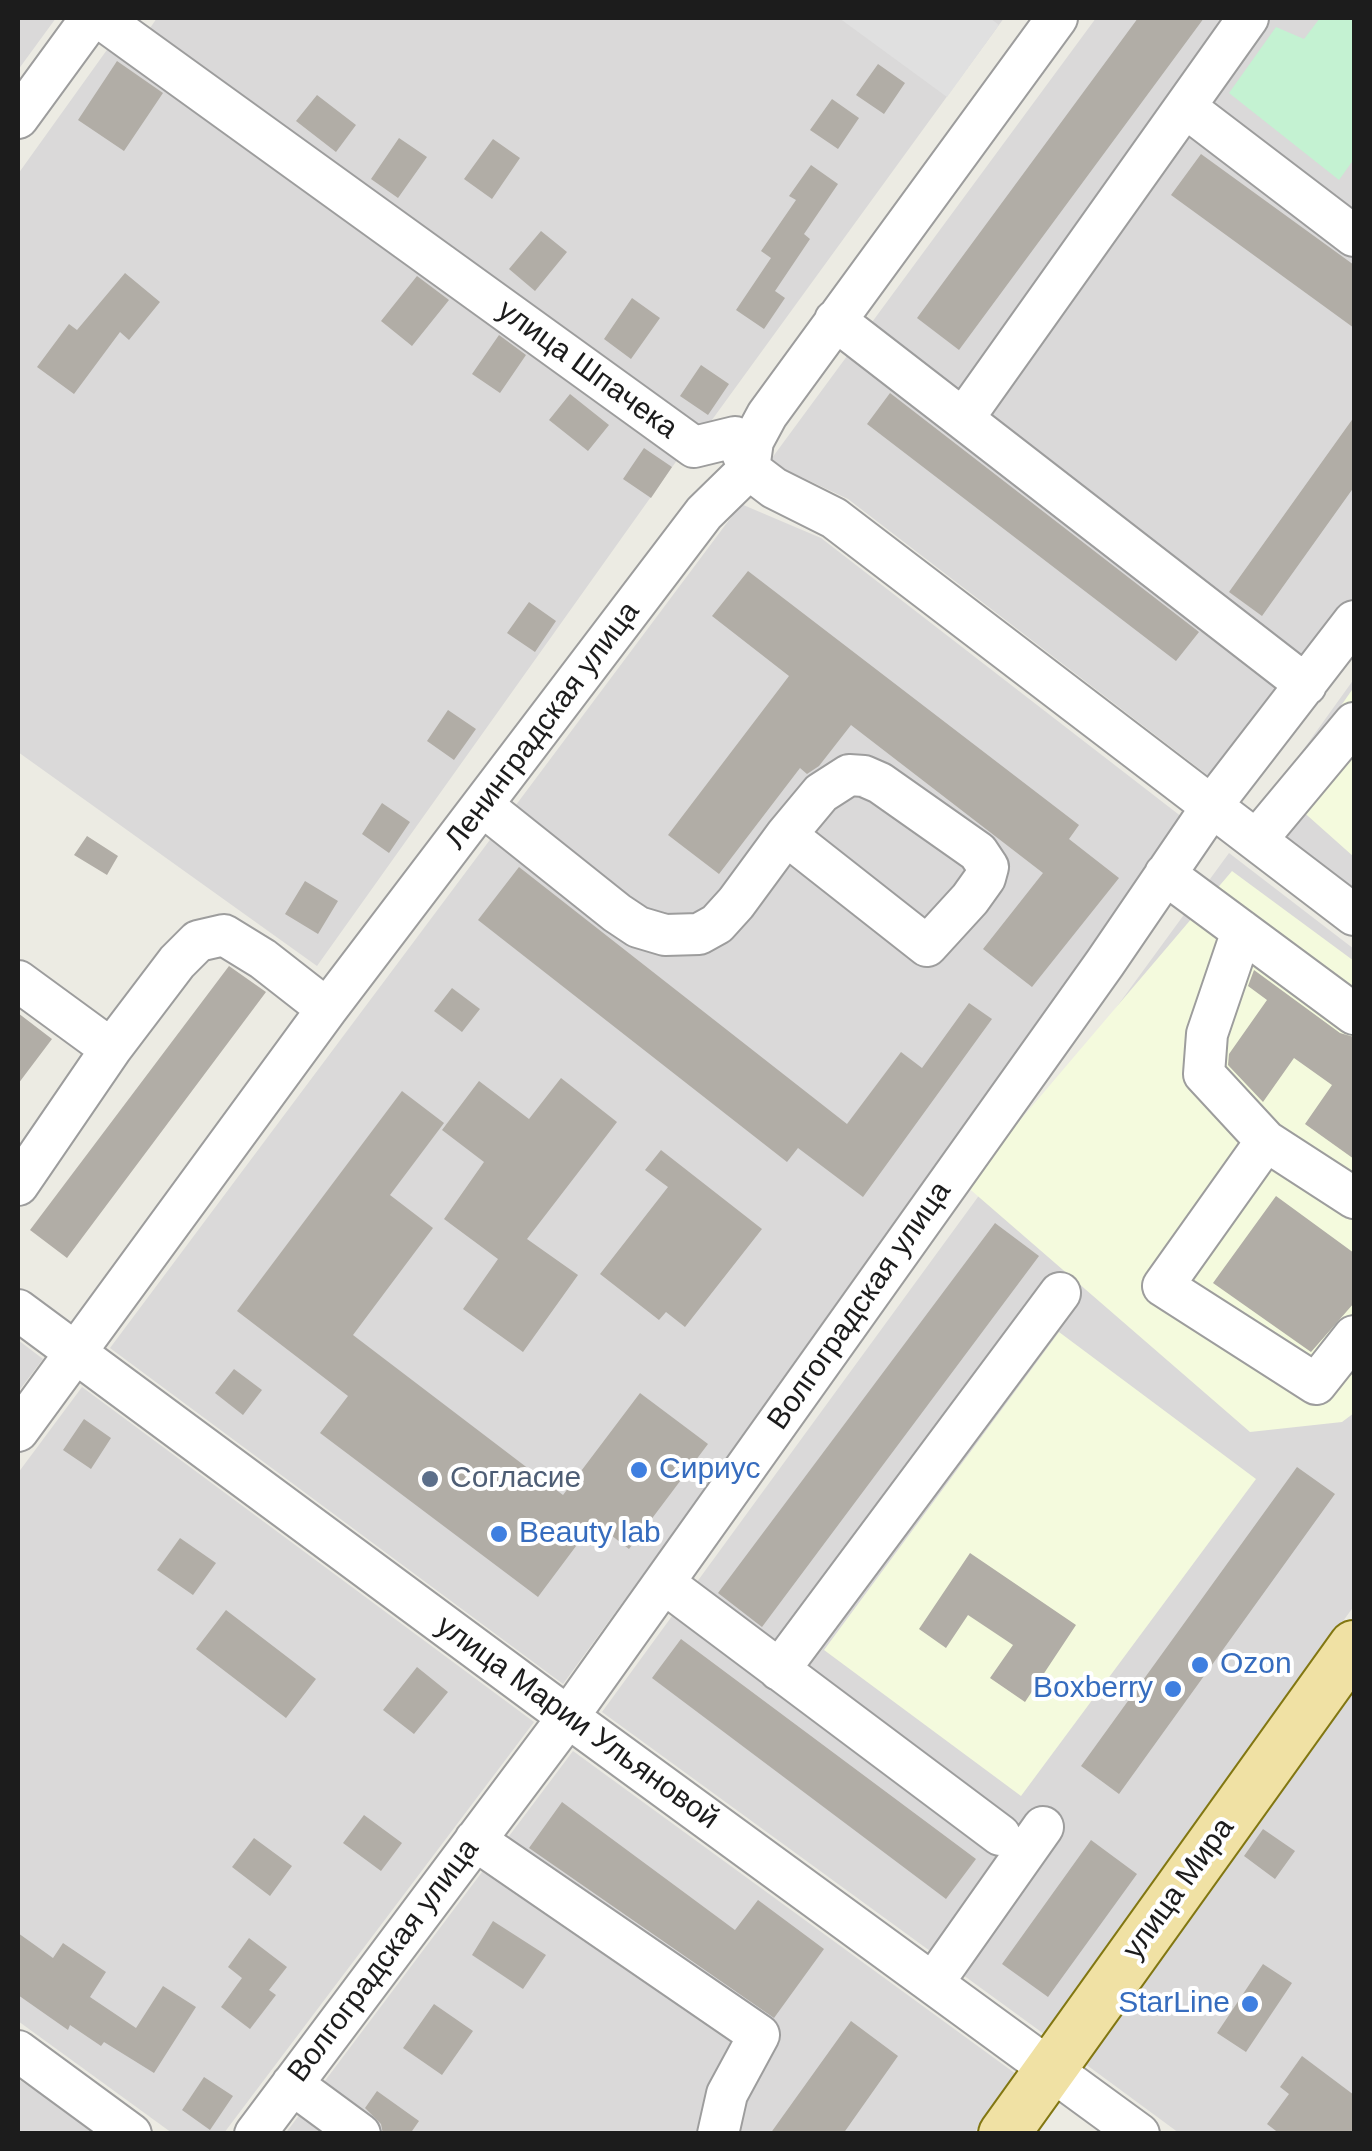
<!DOCTYPE html>
<meta charset="utf-8">
<style>
body{margin:0}
#map{position:relative;width:1372px;height:2151px;overflow:hidden;background:#ecebe3;font-family:Helvetica,sans-serif}
canvas{display:block}
.frame{position:absolute;inset:0;border:20px solid #1c1c1c;pointer-events:none}
</style>
<div id="map">
<canvas width="1372" height="2151"></canvas>
<div class="frame"></div>
</div>
<script>
const context = document.querySelector('canvas').getContext('2d');
context.lineJoin = 'round';
function fill(path, color) { context.fillStyle = color; context.fill(path, 'evenodd'); }
const poly = rows => new Path2D(rows.map(r => 'M' + r).join(''));
function stroke(path, color, width, dash) { context.strokeStyle = color; context.lineWidth = width; context.lineCap = dash ? 'butt' : 'round'; context.setLineDash(dash || []); context.stroke(path); }
function label(font, color, halo, rows, align = 'center') {
  context.font = font + ' Helvetica,sans-serif'; context.lineWidth = 8; context.setLineDash([]); context.textBaseline = 'middle'; context.strokeStyle = halo; context.fillStyle = color; for (const [text, x, y, turn = 0] of rows) {
    context.save(); context.translate(x, y); context.rotate((+turn || 0) * Math.PI / 180); context.textAlign = isNaN(turn) ? turn : align; if (halo) context.strokeText(text, 0, 0); context.fillText(text, 0, 0); context.restore();
  }
}
const residential = poly([
 [18,18,56,18,18,70],
 [157,18,1004,18,701,435,148,31],
 [1096,18,1354,18,1354,596,1219,784,848,499,769,462],
 [114,40,685,449,317,966,18,752,18,174],
 [741,504,821,538,1191,824,563,1684,110,1348],
 [1354,679,1354,889,1257,814],
 [1229,853,1354,949,1354,1606,1044,2034,602,1712],
 [18,1340,43,1359,18,1392],
 [82,1387,534,1722,224,2133,172,2133,18,2021,18,1473],
 [1354,1688,1354,2133,1179,2133,1084,2063],
 [573,1751,1016,2074,974,2133,285,2134],
 [18,2079,98,2133,18,2133]
]);
const education = poly([
 [1354,687,1354,857,1281,792],
 [1232,871,1354,961,1354,1413,1342,1422,1250,1432,965,1185],
 [1059,1332,1256,1479,1021,1796,824,1650]
]);
const park = poly([
 [1320,18,1354,18,1354,159,1339,180,1229,93,1276,27,1304,39]
]);
const parking = poly([
 [839,18,990,18,999,25,947,97]
]);
const building = poly([
 [1138,18,1204,18,959,350,917,318],
 [117,61,163,93,124,151,78,120],
 [878,64,905,83,884,114,856,95],
 [317,95,356,125,336,152,296,121],
 [832,99,859,118,838,149,810,130],
 [399,138,427,157,398,198,371,179],
 [493,139,520,158,492,199,464,179],
 [1201,154,1354,265,1354,328,1171,195],
 [811,165,838,184,804,234,810,239,775,291,785,298,764,329,736,310,771,258,761,251,796,200,789,196],
 [541,231,567,252,535,291,509,269],
 [125,273,160,302,129,340,120,332,74,394,37,367,69,324,77,330],
 [417,276,449,300,412,346,381,321],
 [632,298,660,318,631,359,604,339],
 [499,335,526,355,500,393,472,374],
 [701,365,729,384,708,415,680,396],
 [890,393,1199,632,1176,661,867,424],
 [570,394,609,425,588,451,549,420],
 [1354,417,1354,487,1262,616,1229,592],
 [644,448,672,467,651,498,623,479],
 [748,571,1079,825,1069,839,1119,878,1032,987,983,949,1043,873,851,725,819,766,807,774,800,768,719,874,668,835,789,676,712,616],
 [529,602,556,621,535,652,507,633],
 [448,710,476,729,454,760,427,741],
 [382,803,410,822,389,853,362,834],
 [87,836,118,856,107,875,74,855],
 [519,867,847,1124,901,1052,922,1068,969,1003,992,1019,863,1197,798,1148,787,1162,478,920],
 [305,881,338,901,318,934,285,914],
 [229,966,266,992,67,1258,30,1230],
 [1254,970,1340,1033,1354,1037,1354,1159,1305,1124,1332,1085,1294,1058,1263,1102,1228,1065,1229,1054,1267,1000,1248,986],
 [452,988,480,1009,462,1032,434,1011],
 [18,1013,52,1039,18,1084],
 [561,1078,617,1122,527,1239,578,1275,523,1352,463,1309,498,1259,444,1219,484,1162,442,1130,479,1081,529,1119],
 [402,1091,444,1123,390,1195,433,1228,353,1335,563,1495,640,1393,708,1444,629,1549,594,1522,538,1597,320,1433,348,1396,237,1311],
 [661,1150,762,1229,685,1327,666,1312,659,1320,600,1274,668,1187,645,1170],
 [1276,1196,1354,1253,1354,1303,1311,1352,1213,1283],
 [995,1223,1039,1256,762,1627,718,1593],
 [234,1369,262,1390,243,1415,215,1393],
 [84,1419,111,1438,91,1469,63,1450],
 [1297,1467,1335,1494,1119,1794,1081,1766],
 [180,1538,216,1563,193,1595,157,1570],
 [970,1553,1076,1625,1025,1702,990,1678,1013,1645,968,1615,946,1648,919,1629],
 [226,1610,316,1679,286,1718,196,1649],
 [681,1639,976,1859,946,1899,652,1678],
 [417,1667,448,1692,414,1734,383,1710],
 [562,1802,735,1930,758,1900,824,1949,774,2018,529,1848],
 [364,1815,402,1843,381,1871,343,1843],
 [1263,1829,1295,1851,1275,1879,1244,1856],
 [254,1838,292,1866,270,1896,232,1867],
 [1091,1840,1137,1874,1048,1997,1002,1964],
 [493,1921,546,1955,523,1989,472,1955],
 [18,1933,53,1958,63,1943,106,1972,90,1997,136,2028,163,1986,196,2007,154,2073,104,2042,101,2046,70,2025,68,2030,18,1995],
 [249,1938,287,1967,269,1990,276,1995,250,2029,221,2007,242,1978,228,1967],
 [1263,1964,1292,1983,1246,2052,1217,2033],
 [434,2004,473,2031,442,2075,403,2048],
 [851,2021,898,2056,843,2134,770,2134],
 [1302,2056,1354,2095,1354,2134,1280,2134,1267,2124,1289,2094,1280,2087],
 [204,2077,233,2096,210,2130,182,2110],
 [377,2091,419,2121,410,2134,383,2134,381,2124,365,2108]
]);
const minor = poly([
 [100,18,694,447,735,437,749,469,774,488,834,518,1354,915],
 [1185,107,1354,236],
 [18,118,91,18],
 [835,320,963,419,1248,18],
 [963,419,1306,685],
 [483,806,617,913,638,927,665,935,699,934,717,924,736,903,786,835,821,793,849,775,864,776,880,783,978,852,988,867,985,878,970,899,927,946,786,835],
 [1264,831,1354,723],
 [1165,874,1354,1014],
 [1242,931,1207,1034,1204,1074,1266,1141,1163,1286,1316,1384,1354,1336],
 [18,981,111,1049,177,962,198,941,224,935,263,959,327,1009],
 [1266,1141,1354,1198],
 [18,1185,111,1049],
 [18,1310,568,1717,1139,2134],
 [18,1431,327,1009,704,513,749,469,753,441,767,415,1057,18],
 [664,1583,1000,1835],
 [779,1670,1060,1293],
 [475,1840,759,2035,727,2094,718,2134],
 [933,1983,1043,1827],
 [18,2051,131,2134],
 [292,2084,360,2134],
 [255,2134,568,1717,1105,963,1219,796,1354,621]
]);
const major = poly([
 [1004,2134,1354,1646]
]);
const markers = [
 [639,1470,10,"#3f7fe0"],
 [430,1479,10,"#5c6f8a"],
 [499,1534,10,"#3f7fe0"],
 [1200,1665,10,"#3f7fe0"],
 [1173,1689,10,"#3f7fe0"],
 [1250,2004,10,"#3f7fe0"]
];
const streetNames = [
 ["улица Шпачека",587,370,36],
 ["Ленинградская улица",543,726,-53],
 ["Волгоградская улица",860,1306,-55],
 ["улица Марии Ульяновой",577,1723,36],
 ["улица Мира",1179,1889,-54],
 ["Волгоградская улица",384,1961,-53]
];
const shopNames = [
 ["Сириус",659,1470],
 ["Beauty lab",519,1534],
 ["Ozon",1220,1665],
 ["Boxberry",1153,1689,"right"],
 ["StarLine",1230,2004,"right"]
];
const serviceNames = [
 ["Согласие",450,1479]
];
fill(residential, '#dad9d9');
fill(education, '#f4fadd');
fill(park, '#c4f2d2');
fill(parking, '#e0e0e0');
fill(building, '#b1ada6');
stroke(minor, '#9d9d9d', 44);
stroke(major, '#827712', 54);
stroke(minor, '#fff', 40);
stroke(major, '#f0e1a4', 50);
for (const [x, y, r, color] of markers) { const dot = new Path2D(); dot.arc(x, y, r, 0, 2 * Math.PI); context.fillStyle = color; context.fill(dot); stroke(dot, '#fff', 4); }
label('30px', '#1c1c1c', '#fff', streetNames);
label('30px', '#366cbe', '#fff', shopNames, 'left');
label('30px', '#4e5e75', '#fff', serviceNames, 'left');
</script>
